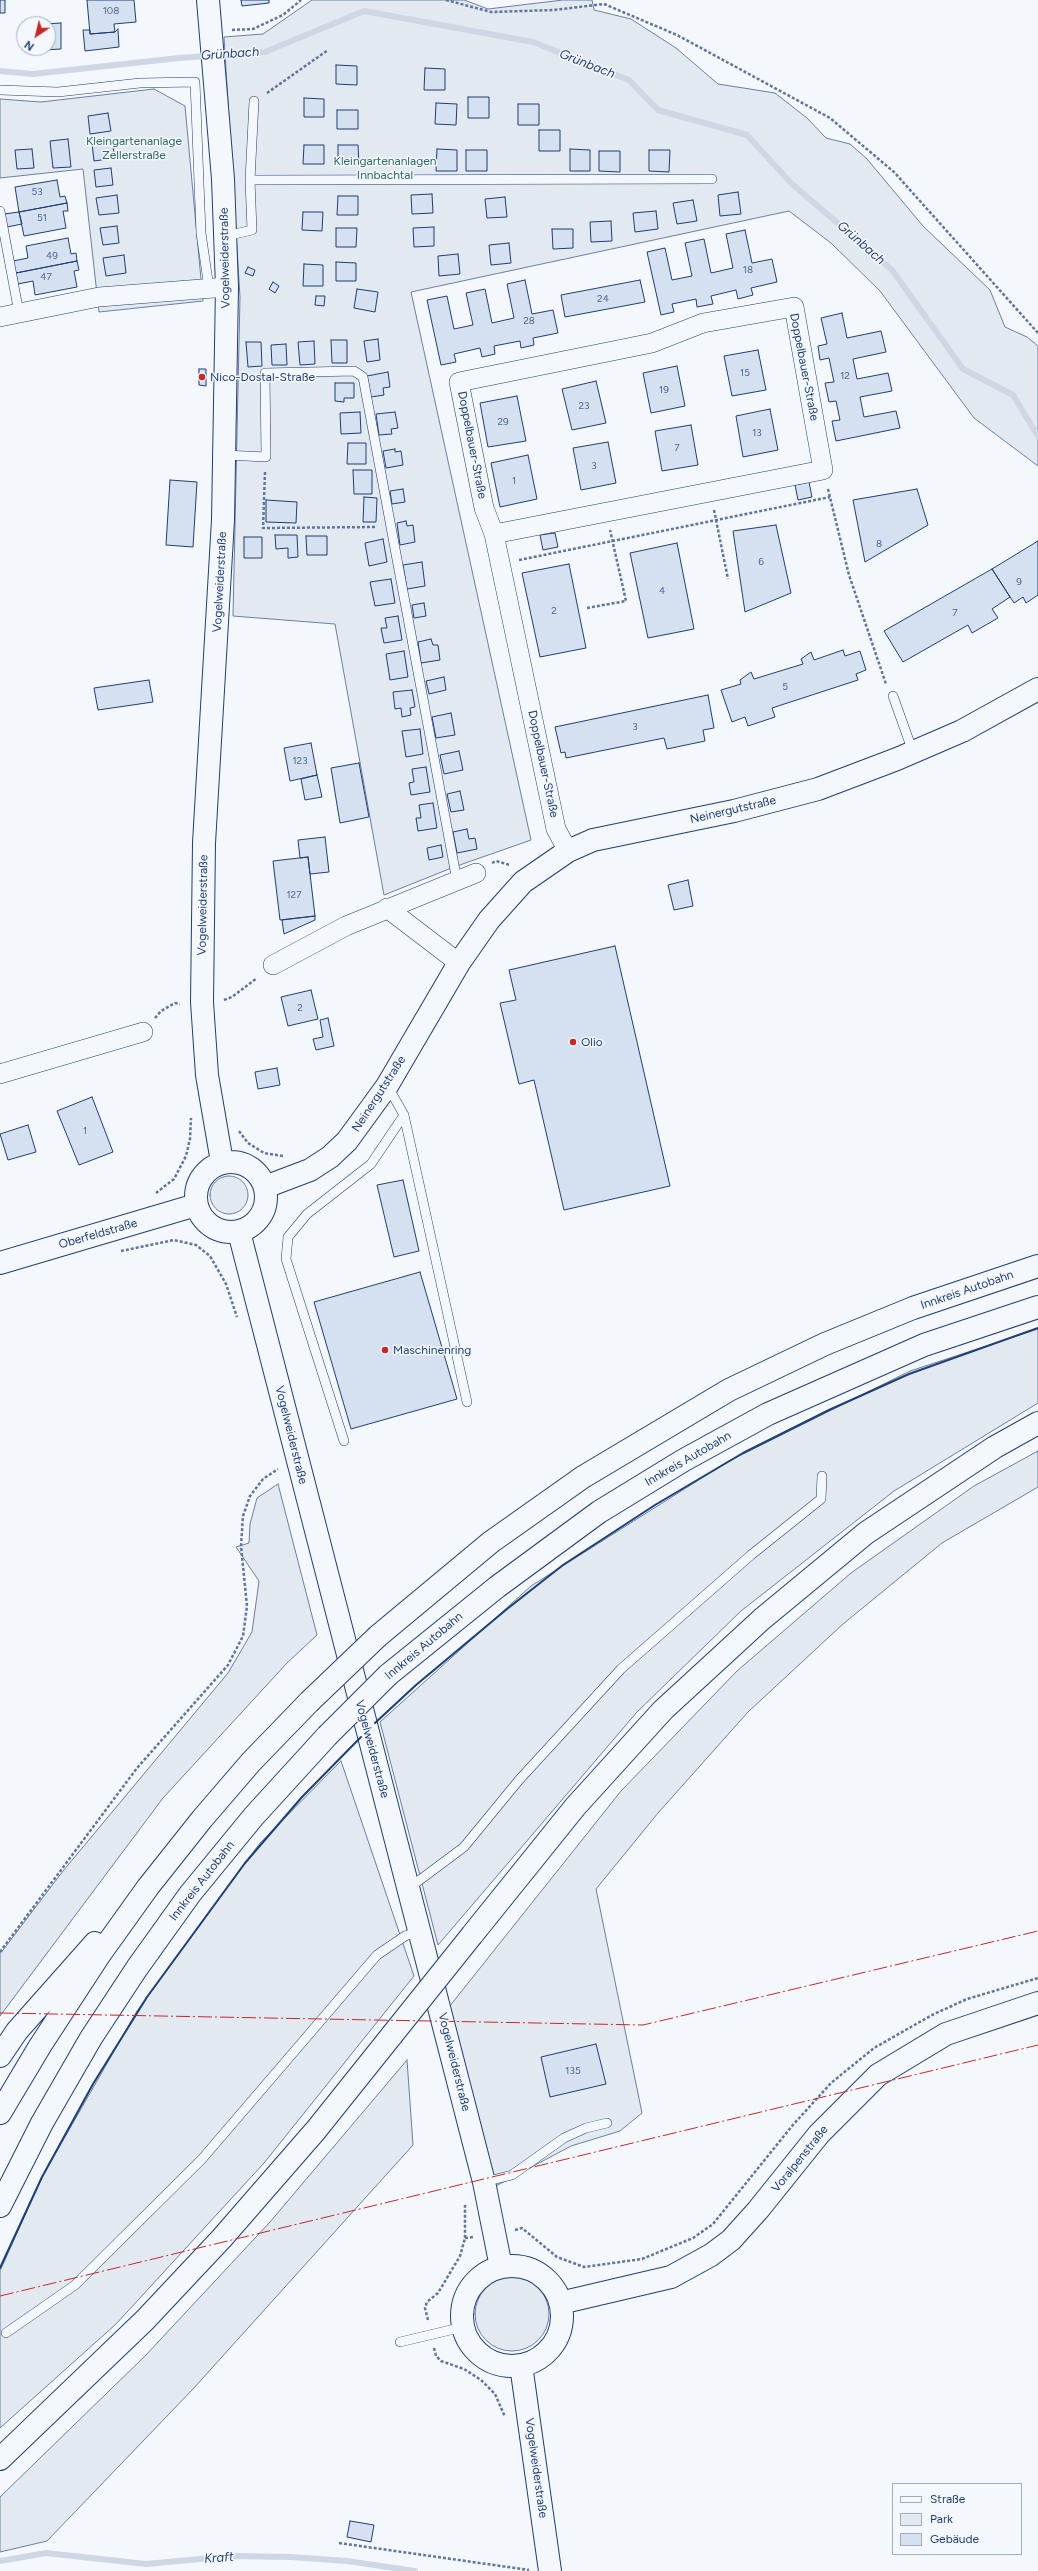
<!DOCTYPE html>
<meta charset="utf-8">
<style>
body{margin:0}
#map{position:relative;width:1038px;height:2571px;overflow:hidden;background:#f4f7fb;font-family:Figtree,sans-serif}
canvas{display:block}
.legend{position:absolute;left:892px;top:2483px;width:130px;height:72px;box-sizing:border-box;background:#f4f7fb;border:1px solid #9eadc5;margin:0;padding:5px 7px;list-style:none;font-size:12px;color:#1d3f73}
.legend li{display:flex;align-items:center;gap:8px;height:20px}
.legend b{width:20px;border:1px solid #9eadc5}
.north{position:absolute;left:16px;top:16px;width:40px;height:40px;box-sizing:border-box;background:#f4f7fb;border:1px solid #9eadc5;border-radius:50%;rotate:215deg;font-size:11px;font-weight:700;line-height:16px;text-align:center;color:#1d3f73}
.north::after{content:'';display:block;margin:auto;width:14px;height:18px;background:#c62828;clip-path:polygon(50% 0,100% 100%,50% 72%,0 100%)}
</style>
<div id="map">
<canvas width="1038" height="2571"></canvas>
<ul class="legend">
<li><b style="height:5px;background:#f4f7fb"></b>Straße</li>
<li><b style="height:11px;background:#e3e9f0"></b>Park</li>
<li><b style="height:11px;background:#d5e0f0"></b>Gebäude</li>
</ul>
<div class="north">N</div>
</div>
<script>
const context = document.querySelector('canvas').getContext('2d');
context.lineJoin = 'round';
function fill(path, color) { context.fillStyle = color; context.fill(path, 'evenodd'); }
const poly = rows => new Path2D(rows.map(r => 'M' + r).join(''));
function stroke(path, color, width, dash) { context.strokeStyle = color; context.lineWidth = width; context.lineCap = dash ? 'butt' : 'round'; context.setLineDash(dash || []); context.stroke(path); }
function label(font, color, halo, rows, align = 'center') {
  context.font = font + ' Figtree,sans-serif'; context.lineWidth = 3; context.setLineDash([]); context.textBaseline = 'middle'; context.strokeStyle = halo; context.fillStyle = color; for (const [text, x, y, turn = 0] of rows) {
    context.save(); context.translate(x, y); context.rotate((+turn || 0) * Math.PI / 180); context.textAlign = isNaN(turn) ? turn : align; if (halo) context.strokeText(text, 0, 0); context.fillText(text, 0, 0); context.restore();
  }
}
const green = poly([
 [312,0,464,0,488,9,563,0,592,0,594,10,631,19,676,48,718,84,775,93,807,118,826,138,850,144,867,159,923,226,990,290,1005,327,1027,337,1038,346,1038,466,974,418,880,291,831,243,789,211,411,292,531,840,454,867,384,895,335,624,233,616,240,297,224,37,263,34,312,0],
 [154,89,185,106,203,301,99,312,83,169,0,178,0,99,41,102,154,89],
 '210 1195a19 19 0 1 1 38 0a19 19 0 1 1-38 0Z',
 [1038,1329,1038,1403,894,1491,741,1611,637,1712,438,1945,380,1722,531,1586,727,1462,910,1371,1038,1329],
 [1038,1451,1038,1487,942,1543,843,1624,748,1712,658,1813,596,1889,642,2113,620,2131,571,2146,494,2187,449,2007,621,1791,737,1671,851,1573,974,1486,1038,1451],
 [278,1484,317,1635,287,1663,163,1798,0,2016,0,1954,63,1871,228,1673,252,1632,259,1581,236,1547,249,1543,250,1524,257,1498,278,1484],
 [341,1761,414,1976,264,2163,116,2324,0,2428,0,2271,42,2177,137,2011,260,1843,341,1761],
 [407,2060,413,2145,193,2389,47,2541,0,2552,0,2497,146,2355,270,2222,407,2060],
 '475 2314a37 37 0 1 1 74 0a37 37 0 1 1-74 0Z'
]);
const stream = poly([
 [0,71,33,74,179,58,265,52,364,11,533,42,629,80,658,110,747,135,792,184,892,270,963,369,1013,395,1038,436],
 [0,2561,46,2553,146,2564,232,2556,291,2557,347,2561,415,2571]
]);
const building = poly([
 [0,0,5,0,5,13,0,13,0,0],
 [87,0,134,0,136,22,114,24,115,32,90,34,87,0],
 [241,0,269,0,269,3,242,6,241,0],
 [61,23,61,49,44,50,48,48,48,24,43,24,61,23],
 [118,29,119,47,85,51,83,30,90,30,90,34,115,32,118,29],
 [336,65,357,66,357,85,336,84,336,65],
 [425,68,445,69,445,90,424,90,425,68],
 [468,97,489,97,489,118,468,118,468,97],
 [304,98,324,99,324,117,304,117,304,98],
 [436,103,457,104,456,125,435,124,436,103],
 [518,104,539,104,539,125,518,125,518,104],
 [337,110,358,110,358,129,337,129,337,110],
 [108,113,111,131,90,134,88,116,108,113],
 [539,130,560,130,560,151,539,151,539,130],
 [68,139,71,167,53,168,50,141,68,139],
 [112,141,115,158,94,161,92,143,112,141],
 [304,145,324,145,324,164,303,164,304,145],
 [338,145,358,145,359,164,338,164,338,145],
 [32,149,34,168,17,169,15,150,32,149],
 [437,149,457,150,457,171,436,171,437,149],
 [570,149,590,150,590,171,570,171,570,149],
 [466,150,487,150,487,171,466,171,466,150],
 [649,150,670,150,669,172,649,171,649,150],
 [599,151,620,151,620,172,599,171,599,151],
 [111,168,113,185,96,187,94,170,111,168],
 [57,180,60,197,65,196,67,203,19,212,15,187,57,180],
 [738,192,741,214,720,216,718,195,738,192],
 [432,194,433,213,412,214,411,195,432,194],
 [117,195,119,213,99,215,96,198,117,195],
 [338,196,358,196,358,215,337,215,338,196],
 [505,197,507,217,487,218,485,199,505,197],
 [693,200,697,221,677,224,673,203,693,200],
 [67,203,68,211,63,211,66,228,24,236,19,212,67,203],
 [656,211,658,229,635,232,633,213,656,211],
 [19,212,22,224,7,227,4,214,19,212],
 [303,212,323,212,322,231,302,230,303,212],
 [611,221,612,241,591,242,590,222,611,221],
 [117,226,119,243,103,245,100,228,117,226],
 [434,227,434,246,414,247,413,228,434,227],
 [336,228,357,228,356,247,336,247,336,228],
 [552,229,573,229,573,248,553,249,552,229],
 [745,230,752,263,772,259,777,282,751,288,753,295,738,299,736,290,711,296,713,304,697,307,696,299,672,304,674,312,661,315,647,252,665,248,672,280,692,276,685,243,704,239,711,273,733,268,726,234,745,230],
 [68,238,71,254,76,253,77,261,16,273,13,261,28,258,26,246,68,238],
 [509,243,511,263,491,265,489,245,509,243],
 [458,254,460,274,439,276,438,256,458,254],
 [124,255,126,273,106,276,103,258,124,255],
 [77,261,79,270,74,271,77,287,35,295,33,281,18,284,16,273,77,261],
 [336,262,356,263,356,281,336,281,336,262],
 [304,264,323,265,323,286,303,286,304,264],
 [248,267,255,270,253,276,245,273,248,267],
 [525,280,532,314,553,310,558,333,533,338,534,345,521,348,520,341,494,346,495,354,482,357,480,348,454,354,456,362,441,365,427,300,447,296,454,329,473,325,466,293,485,289,492,323,514,318,507,284,525,280],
 [640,280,645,302,565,317,561,295,640,280],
 [273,282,279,286,275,293,269,289,273,282],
 [357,289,378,292,375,312,354,308,357,289],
 [316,296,325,296,324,306,315,305,316,296],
 [842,313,847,338,881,331,886,352,853,359,857,379,888,373,892,391,860,397,864,417,896,411,900,428,836,441,832,421,840,420,836,401,829,402,825,383,834,382,829,358,820,360,818,346,827,344,821,318,842,313],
 [378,339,380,360,367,362,364,341,378,339],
 [331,340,347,340,347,363,332,363,331,340],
 [314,341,315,364,300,365,298,342,314,341],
 [246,342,261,342,262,366,248,367,246,342],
 [286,344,287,365,272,365,271,345,286,344],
 [758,350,766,390,732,396,724,356,758,350],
 [677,366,685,406,651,413,643,373,677,366],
 [199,369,206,369,206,386,199,385,199,369],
 [388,372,390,387,383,388,384,395,371,397,367,376,388,372],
 [596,381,606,423,572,430,562,389,596,381],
 [335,383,354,383,354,398,344,398,344,402,335,401,335,383],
 [517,396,526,441,488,447,480,403,517,396],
 [770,409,778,450,743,457,736,416,770,409],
 [360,412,361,433,341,434,340,413,360,412],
 [395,412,398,428,391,429,392,434,379,435,376,414,395,412],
 [691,425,698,465,662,471,655,431,691,425],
 [608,442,616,483,581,490,573,448,608,442],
 [348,443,366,443,366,464,347,464,348,443],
 [395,449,395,452,401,451,403,465,386,468,383,451,395,449],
 [528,455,537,499,500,507,491,463,528,455],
 [353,470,372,470,372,494,354,494,353,470],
 [170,480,197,482,193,547,166,545,170,480],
 [809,482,812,497,798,500,795,485,809,482],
 [403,489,405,502,392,504,390,491,403,489],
 [917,489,928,525,865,562,853,500,917,489],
 [364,497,377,498,376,522,363,522,364,497],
 [266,500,297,502,296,523,266,522,266,500],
 [406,521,407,526,413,525,415,542,400,545,397,523,406,521],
 [776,525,791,593,745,612,733,531,776,525],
 [555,533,558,547,543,550,540,535,555,533],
 [275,535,297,535,298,557,288,558,288,548,276,549,275,535],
 [306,536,327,536,327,555,307,555,306,536],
 [244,537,262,537,262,558,244,558,244,537],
 [383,539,387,562,369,566,365,543,383,539],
 [1038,541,1038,595,1026,603,1023,597,1014,603,992,569,1038,541],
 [677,543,694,629,648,638,630,553,677,543],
 [422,562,425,586,407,589,403,565,422,562],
 [569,564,586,648,540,657,522,573,569,564],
 [992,569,1010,597,992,609,998,618,972,633,968,625,903,662,884,631,992,569],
 [391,579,395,603,375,606,370,582,391,579],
 [424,603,426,616,414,618,412,605,424,603],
 [398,616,402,640,384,643,381,628,387,628,385,618,398,616],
 [431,639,433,645,438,645,440,660,421,663,418,642,431,639],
 [843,650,845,656,860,651,866,670,856,674,858,680,772,708,775,717,748,726,745,717,732,722,721,690,741,684,740,680,751,672,754,679,803,664,801,659,811,652,814,660,843,650],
 [404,651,408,677,390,680,386,654,404,651],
 [444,677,446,690,429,694,426,681,444,677],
 [149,680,153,702,98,710,94,688,149,680],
 [412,690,415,707,410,708,411,715,402,717,401,708,395,709,393,692,412,690],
 [708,695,714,728,703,730,705,741,667,749,664,738,566,758,565,752,561,753,555,727,708,695],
 [451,713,455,735,436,738,432,717,451,713],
 [420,729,423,754,406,757,402,731,420,729],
 [311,743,317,775,290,781,284,748,311,743],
 [459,751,463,770,444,774,440,755,459,751],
 [359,763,369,817,340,823,331,768,359,763],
 [426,767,430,792,411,795,409,783,414,782,412,769,426,767],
 [317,775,322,797,305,800,301,779,317,775],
 [460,791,464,810,451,812,447,794,460,791],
 [433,803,437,828,418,831,416,818,421,818,419,805,433,803],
 [467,829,469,839,475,838,477,849,457,853,453,832,467,829],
 [325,837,329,872,310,874,308,857,300,858,298,840,325,837],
 [441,845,443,857,429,860,427,848,441,845],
 [308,857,315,916,280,920,273,861,308,857],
 [688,880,693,906,674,910,668,885,688,880],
 [315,916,315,920,284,934,282,920,315,916],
 [615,946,670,1186,564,1210,534,1080,519,1084,500,1003,516,1000,509,970,615,946],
 [311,990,318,1019,288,1026,281,997,311,990],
 [328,1018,334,1046,316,1050,313,1039,323,1037,320,1020,328,1018],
 [277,1068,280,1085,258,1089,255,1072,277,1068],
 [92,1097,113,1152,79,1165,57,1111,92,1097],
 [28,1125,36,1152,8,1160,0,1134,28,1125],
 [403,1180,419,1251,394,1257,377,1185,403,1180],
 [420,1272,457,1399,351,1429,314,1302,420,1272],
 [596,2044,606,2084,550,2097,541,2057,596,2044],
 [350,2521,374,2525,371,2542,347,2537,350,2521]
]);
const path = poly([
 [446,0,491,12,554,10,604,4,677,35,830,118,894,172,1038,333],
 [232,30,253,29,283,15,301,0],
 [267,93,328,50],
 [265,472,263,528,377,527],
 [828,489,849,575,886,684],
 [714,510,728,579],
 [519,560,830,497],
 [587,608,626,601,610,530],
 [492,863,496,861,510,865],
 [224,1000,232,997,257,978],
 [155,1018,161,1011,175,1003,180,1004],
 [239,1131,248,1143,264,1153,283,1156],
 [156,1193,174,1179,186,1156,190,1139,191,1118],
 [121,1251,174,1240,196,1245,210,1256,226,1284,237,1317],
 [0,1952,137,1768,228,1665,243,1636,247,1606,241,1546,243,1516,250,1496,263,1479,278,1469],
 [515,2230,522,2228,557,2257,584,2267,642,2259,693,2238,713,2224,792,2126,831,2083,874,2048,932,2015,967,1999,1038,1978],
 [465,2238,474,2237],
 [428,2320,425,2308,427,2302,438,2293,460,2256,465,2238,465,2205],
 [434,2348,436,2356,441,2361,464,2369,481,2380,495,2394,505,2417],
 [339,2543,529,2570]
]);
const lane = poly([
 [0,90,58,92,140,83,195,82,201,233,209,288],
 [250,180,712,179],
 [0,211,19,313],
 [226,236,252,230,250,180,254,101],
 [225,455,266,457,265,373,354,371,363,377,457,881],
 [893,696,913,752],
 [388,1087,404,1115,467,1402],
 [344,1441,286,1259,288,1237,307,1214,371,1164,404,1115],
 [409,1888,464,1847,519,1780,621,1669,751,1555,821,1499,822,1476],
 [484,2182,512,2175,564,2138,586,2128,607,2123],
 [6,2333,75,2285,202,2159,377,1955,405,1936,419,1931],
 [400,2342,463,2327]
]);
const street = poly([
 [0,317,99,297,227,287],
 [494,534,823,470,794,307,703,323,652,343,459,382,484,508,494,534,556,829,568,851],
 [387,908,459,963],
 [273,965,346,926,476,873],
 [0,1074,143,1032]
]);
const secondary = poly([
 [208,0,223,179,227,287,223,520,204,843,202,1002,207,1075,222,1162],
 '196 1197a35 35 0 1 1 70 0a35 35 0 1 1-70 0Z',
 [265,1187,310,1170,330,1157,347,1141,387,1086,459,963,489,920,523,882,568,851,593,840,734,811,818,789,897,759,962,731,1038,689],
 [239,1232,484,2182,501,2267],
 [0,1263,196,1205],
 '462 2316a50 50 0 1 1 100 0a50 50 0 1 1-100 0Z',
 [560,2303,671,2277,711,2255,731,2240,758,2210,819,2134,878,2075,946,2034,1038,2003],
 [521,2365,550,2571]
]);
const highway = poly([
 [378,1636,491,1542,583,1477,729,1390,825,1344,913,1308,1038,1266],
 [388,1675,497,1587,599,1512,684,1460,768,1414,924,1345,1038,1307],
 [472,1935,575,1807,663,1710,762,1619,866,1533,995,1447,1038,1423],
 [0,2056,17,2031,95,1943],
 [0,2113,40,2046,100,1954,148,1887,202,1819,251,1762,309,1702],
 [0,2206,42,2123,91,2038,137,1968,190,1894,254,1816,327,1736],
 [0,2459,145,2320,222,2238,316,2130,392,2035]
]);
const highwayBridge = poly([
 [309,1702,378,1636],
 [327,1736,388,1675],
 [392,2035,472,1935]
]);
const wall = poly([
 [375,1723,416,1685,507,1609,563,1565,655,1505,743,1453,829,1410,909,1374,1038,1328],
 [0,2268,42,2177,93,2084,147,1997,245,1863,302,1797,361,1737]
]);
const power = poly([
 [0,2013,643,2025,1038,1931],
 [0,2296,1038,2045]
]);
const markers = [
 [202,377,4,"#c62828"],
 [573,1042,4,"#c62828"],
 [385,1350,4,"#c62828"]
];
const numberNames = [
 ["108",111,11],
 ["53",37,192],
 ["51",42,218],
 ["49",52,256],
 ["18",748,270],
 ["47",46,277],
 ["24",603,299],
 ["28",529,321],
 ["15",745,373],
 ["12",845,376],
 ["19",664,390],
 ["23",584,406],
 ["29",503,422],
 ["13",757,433],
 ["7",677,448],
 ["3",594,466],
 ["1",514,481],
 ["8",879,544],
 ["6",761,562],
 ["9",1019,582],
 ["4",662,591],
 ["2",554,611],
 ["7",955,613],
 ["5",785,687],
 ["3",635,727],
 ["123",300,761],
 ["127",294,895],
 ["2",300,1008],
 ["1",85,1131],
 ["135",573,2071]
];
const parkNames = [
 ["Kleingartenanlage",134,141],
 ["Zellerstraße",134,155],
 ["Kleingartenanlagen",385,161],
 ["Innbachtal",385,175]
];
const streetNames = [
 ["Vogelweiderstraße",225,258,-91],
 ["Doppelbauer-Straße",804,367,79],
 ["Doppelbauer-Straße",472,445,79],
 ["Vogelweiderstraße",220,582,-87],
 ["Doppelbauer-Straße",543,764,78],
 ["Neinergutstraße",733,810,-13],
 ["Vogelweiderstraße",203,905,-89],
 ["Neinergutstraße",379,1094,-57],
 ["Oberfeldstraße",98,1234,-16],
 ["Innkreis Autobahn",967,1290,-19],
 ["Vogelweiderstraße",291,1435,76],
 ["Innkreis Autobahn",688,1459,-30],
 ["Innkreis Autobahn",424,1646,-40],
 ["Vogelweiderstraße",372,1749,75],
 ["Innkreis Autobahn",202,1881,-52],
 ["Vogelweiderstraße",454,2062,76],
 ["Voralpenstraße",800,2159,-51],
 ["Vogelweiderstraße",536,2468,82]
];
const poiNames = [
 ["Nico-Dostal-Straße",210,377],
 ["Olio",581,1042],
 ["Maschinenring",393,1350]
];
const waterNames = [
 ["Grünbach",230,54,-4],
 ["Grünbach",587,64,21],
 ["Grünbach",861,243,41],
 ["Kraft",219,2558,-4]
];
fill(green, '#e3e9f0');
stroke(green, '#687fa3', 1);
stroke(stream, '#cfd7e4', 6);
fill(building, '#d5e0f0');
stroke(building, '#1d3f73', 1);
stroke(lane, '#1d3f73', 10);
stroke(street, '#1d3f73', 20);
stroke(secondary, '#1d3f73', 24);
stroke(highway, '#1d3f73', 24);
stroke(path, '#5e769c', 2.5, [3, 2]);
stroke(lane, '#f4f7fb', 9);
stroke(street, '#f4f7fb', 19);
stroke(secondary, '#f4f7fb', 22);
stroke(highway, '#f4f7fb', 22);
stroke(highwayBridge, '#1d3f73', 24, []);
stroke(highwayBridge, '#f4f7fb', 22);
stroke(wall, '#1d3f73', 2);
stroke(power, '#c62828', 1, [14, 3, 2, 3]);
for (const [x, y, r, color] of markers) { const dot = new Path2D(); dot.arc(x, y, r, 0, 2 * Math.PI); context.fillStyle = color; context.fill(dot); stroke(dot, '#f4f7fb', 1.5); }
label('10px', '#4b6792', null, numberNames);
label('12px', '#2c6c60', '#f4f7fb', parkNames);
label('12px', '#1d3f73', '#f4f7fb', streetNames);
label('12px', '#1d3f73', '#f4f7fb', poiNames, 'left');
label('italic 13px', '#1d3f73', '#f4f7fb', waterNames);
</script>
